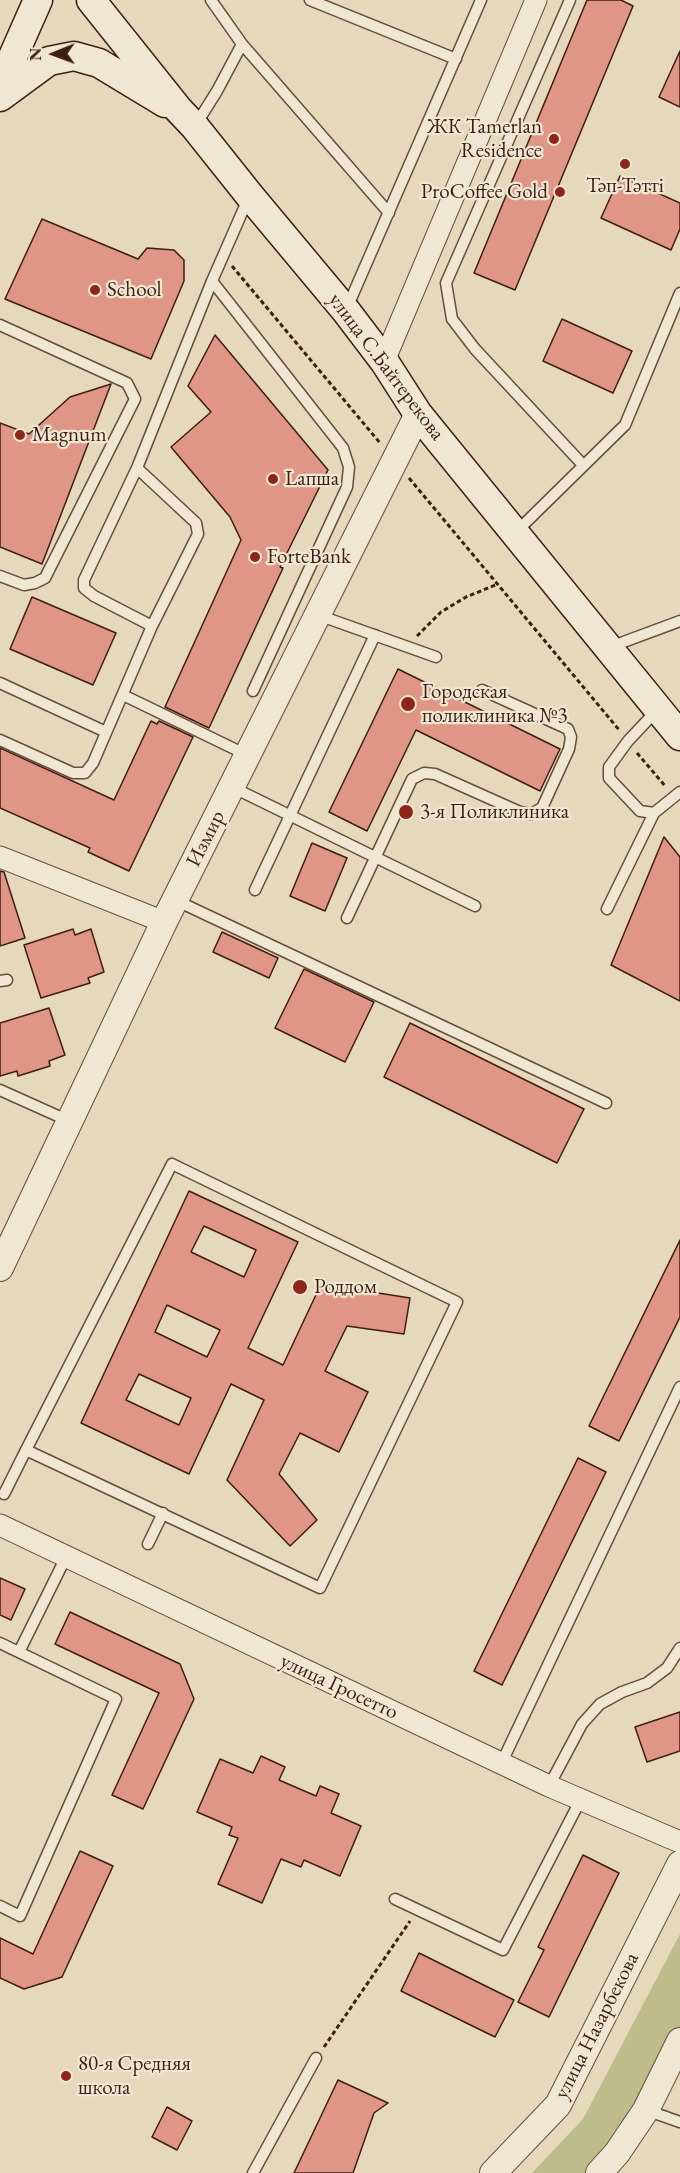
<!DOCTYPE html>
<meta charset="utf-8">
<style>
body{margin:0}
#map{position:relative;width:680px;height:2173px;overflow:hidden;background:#e6d8bb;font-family:"EB Garamond",serif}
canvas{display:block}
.north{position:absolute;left:24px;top:24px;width:60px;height:60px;-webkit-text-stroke:4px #efe6d3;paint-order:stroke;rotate:269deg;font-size:16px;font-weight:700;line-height:24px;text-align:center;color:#3e1e12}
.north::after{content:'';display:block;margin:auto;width:21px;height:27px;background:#3e1e12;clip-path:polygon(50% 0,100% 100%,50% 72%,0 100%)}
</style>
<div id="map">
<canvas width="680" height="2173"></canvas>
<div class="north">N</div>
</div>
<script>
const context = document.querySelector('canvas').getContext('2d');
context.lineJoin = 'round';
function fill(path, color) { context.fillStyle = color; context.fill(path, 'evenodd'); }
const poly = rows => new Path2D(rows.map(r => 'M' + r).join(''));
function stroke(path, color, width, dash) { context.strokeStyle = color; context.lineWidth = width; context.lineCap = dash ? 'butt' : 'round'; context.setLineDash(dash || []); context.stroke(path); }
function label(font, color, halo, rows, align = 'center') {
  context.font = font + ' "EB Garamond",serif'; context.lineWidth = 4.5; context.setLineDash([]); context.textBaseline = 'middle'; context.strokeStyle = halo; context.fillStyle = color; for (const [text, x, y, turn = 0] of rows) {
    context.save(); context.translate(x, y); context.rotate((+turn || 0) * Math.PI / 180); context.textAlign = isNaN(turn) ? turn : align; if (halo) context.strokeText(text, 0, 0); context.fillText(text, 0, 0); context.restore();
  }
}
const green = poly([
 [680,1934,680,2037,604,2173,532,2173,583,2119]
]);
const building = poly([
 [587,0,621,0,633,6,515,290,474,273,587,0],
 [680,51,680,107,659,97,680,51],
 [620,176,680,203,680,229,671,250,601,218,620,176],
 [42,219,138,259,147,248,174,250,184,260,184,281,151,359,5,299,42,219],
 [562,319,632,351,613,393,543,361,562,319],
 [215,335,328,470,280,567,283,568,209,728,165,707,241,540,230,517,171,447,211,412,188,386,215,335],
 [111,384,42,564,0,547,0,423,29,434,70,397,111,384],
 [32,597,116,633,93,685,10,649,32,597],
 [398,669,560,749,540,791,416,730,367,831,329,812,398,669],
 [151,721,157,724,159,721,193,737,129,871,88,852,90,848,0,808,0,748,114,800,151,721],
 [664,837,680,857,680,1001,611,965,664,837],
 [312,843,347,858,325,911,290,896,312,843],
 [0,871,4,872,25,938,0,946,0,871],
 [73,929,75,935,91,929,104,972,88,978,90,983,41,998,24,945,73,929],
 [222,932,278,958,269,978,213,952,222,932],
 [304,969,374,1002,345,1062,275,1028,304,969],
 [49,1008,65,1055,49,1061,50,1066,18,1076,17,1071,0,1076,0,1023,49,1008],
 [410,1023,584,1109,557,1163,384,1077,410,1023],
 [189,1191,298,1242,248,1348,283,1365,321,1284,410,1298,404,1334,347,1326,325,1371,368,1392,339,1452,300,1433,279,1474,317,1520,290,1546,227,1480,264,1400,231,1384,189,1474,81,1423,189,1191],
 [204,1226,256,1250,244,1277,191,1252,204,1226],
 [167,1305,220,1330,207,1357,155,1332,167,1305],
 [139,1374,191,1398,179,1425,126,1400,139,1374],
 [680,1240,680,1317,619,1441,589,1426,680,1240],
 [578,1458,606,1472,502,1685,474,1671,578,1458],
 [0,1578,25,1589,11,1620,0,1615,0,1578],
 [70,1612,180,1664,194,1699,143,1809,112,1795,159,1693,55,1644,70,1612],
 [680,1712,680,1751,647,1762,635,1727,680,1712],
 [261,1756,285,1767,279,1780,316,1796,320,1786,339,1794,331,1813,361,1826,340,1876,304,1860,301,1867,281,1859,262,1903,218,1884,238,1838,229,1835,232,1827,197,1812,220,1759,253,1773,261,1756],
 [80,1851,113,1866,62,1977,24,1989,0,1978,0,1938,33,1954,80,1851],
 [583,1855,619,1873,549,2017,518,2002,544,1950,538,1947,583,1855],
 [419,1953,514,2000,495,2037,401,1991,419,1953],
 [338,2080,388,2103,374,2113,353,2173,294,2173,338,2080],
 [167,2107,192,2121,177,2150,152,2137,167,2107]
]);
const path = poly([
 [232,266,380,443],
 [409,478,620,731],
 [417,636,441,612,466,597,498,584],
 [637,753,666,787],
 [324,2047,410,1921]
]);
const service = poly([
 [211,0,242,44,389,213],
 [310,0,456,59],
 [570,0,446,283,452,319,475,349,583,465],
 [195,126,217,91,242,44],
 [212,281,343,448,349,467,347,487,253,691],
 [347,308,481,0],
 [0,325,127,383,135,399,45,578,35,583,24,585,0,576],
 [516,532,625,425,680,293],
 [318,615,436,657],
 [152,626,94,596,84,588,84,580,137,468,212,281,248,199],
 [610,647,680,621],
 [0,683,106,732],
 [123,695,247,755],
 [658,709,628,741,609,767,609,778,640,811,654,813,680,792],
 [0,740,73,773,85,773,93,763,152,626,198,534,196,523,137,468],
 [232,787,475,906],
 [255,890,375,635],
 [175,900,606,1103],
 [607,909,654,813],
 [347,918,412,779,424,773,435,774,520,812,531,814,542,808,569,749,571,737,568,729,482,690],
 [0,981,7,980],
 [0,1090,69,1121],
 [172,1164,457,1302,320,1588,26,1450,172,1164],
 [4,1494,26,1450],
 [148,1544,163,1513],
 [0,1643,116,1699,20,1916,0,1906],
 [19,1652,66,1557],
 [501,1764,680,1387],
 [549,1786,582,1724,600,1704,622,1692,647,1683,667,1668,680,1648],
 [395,1899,503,1950,581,1799],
 [646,2110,680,2122],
 [253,2173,316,2058]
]);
const minor = poly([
 [384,361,536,0],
 [0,857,164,922],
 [0,1525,549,1786,680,1842]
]);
const tertiary = poly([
 [0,1268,164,922,418,414],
 [493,2173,558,2105,680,1864],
 [599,2173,617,2153,646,2110,680,2041]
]);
const secondary = poly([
 [91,0,178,109,195,127,250,196,346,311,384,361,418,414,680,736],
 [0,86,38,0],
 [0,97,49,61,74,56,99,63,165,103]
]);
const markers = [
 [554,139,6,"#8f2418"],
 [625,164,6,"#8f2418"],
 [560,192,6,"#8f2418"],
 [95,290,6,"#8f2418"],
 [20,435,6,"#8f2418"],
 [273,479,6,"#8f2418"],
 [255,557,6,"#8f2418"],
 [408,704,8,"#8f2418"],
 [406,812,8,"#8f2418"],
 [300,1287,8,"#8f2418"],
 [66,2076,6,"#8f2418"]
];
const poiNames = [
 ["ЖК Tamerlan",542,127,"right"],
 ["Residence",542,151,"right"],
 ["Тәп-Тәтті",625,186,"center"],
 ["ProCoffee Gold",548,192,"right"],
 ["School",107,290],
 ["Magnum",32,435],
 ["Lапша",285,479],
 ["ForteBank",267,557],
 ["Городская",422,692],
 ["поликлиника №3",422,716],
 ["3-я Поликлиника",420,812],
 ["Роддом",314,1287],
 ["80-я Средняя",78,2064],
 ["школа",78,2088]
];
const streetNames = [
 ["улица С.Байтерекова",386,367,53],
 ["Измир",206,839,-63],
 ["улица Гросетто",339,1687,25],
 ["улица Назарбекова",597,2026,-63]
];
fill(green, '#bdbc8b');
fill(building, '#e09686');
stroke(building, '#3e1e12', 1.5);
stroke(service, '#684c3c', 13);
stroke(minor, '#684c3c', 23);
stroke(tertiary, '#684c3c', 28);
stroke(secondary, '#3e1e12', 31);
stroke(path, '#3e1e12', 3, [4.5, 3]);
stroke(service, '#efe6d3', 10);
stroke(minor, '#efe6d3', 21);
stroke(tertiary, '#efe6d3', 26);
stroke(secondary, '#efe6d3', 28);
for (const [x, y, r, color] of markers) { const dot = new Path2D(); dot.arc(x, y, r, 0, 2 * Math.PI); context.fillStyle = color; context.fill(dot); stroke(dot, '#efe6d3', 2); }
label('21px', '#3e1e12', '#efe6d3', poiNames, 'left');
label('21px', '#3e1e12', '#efe6d3', streetNames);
</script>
